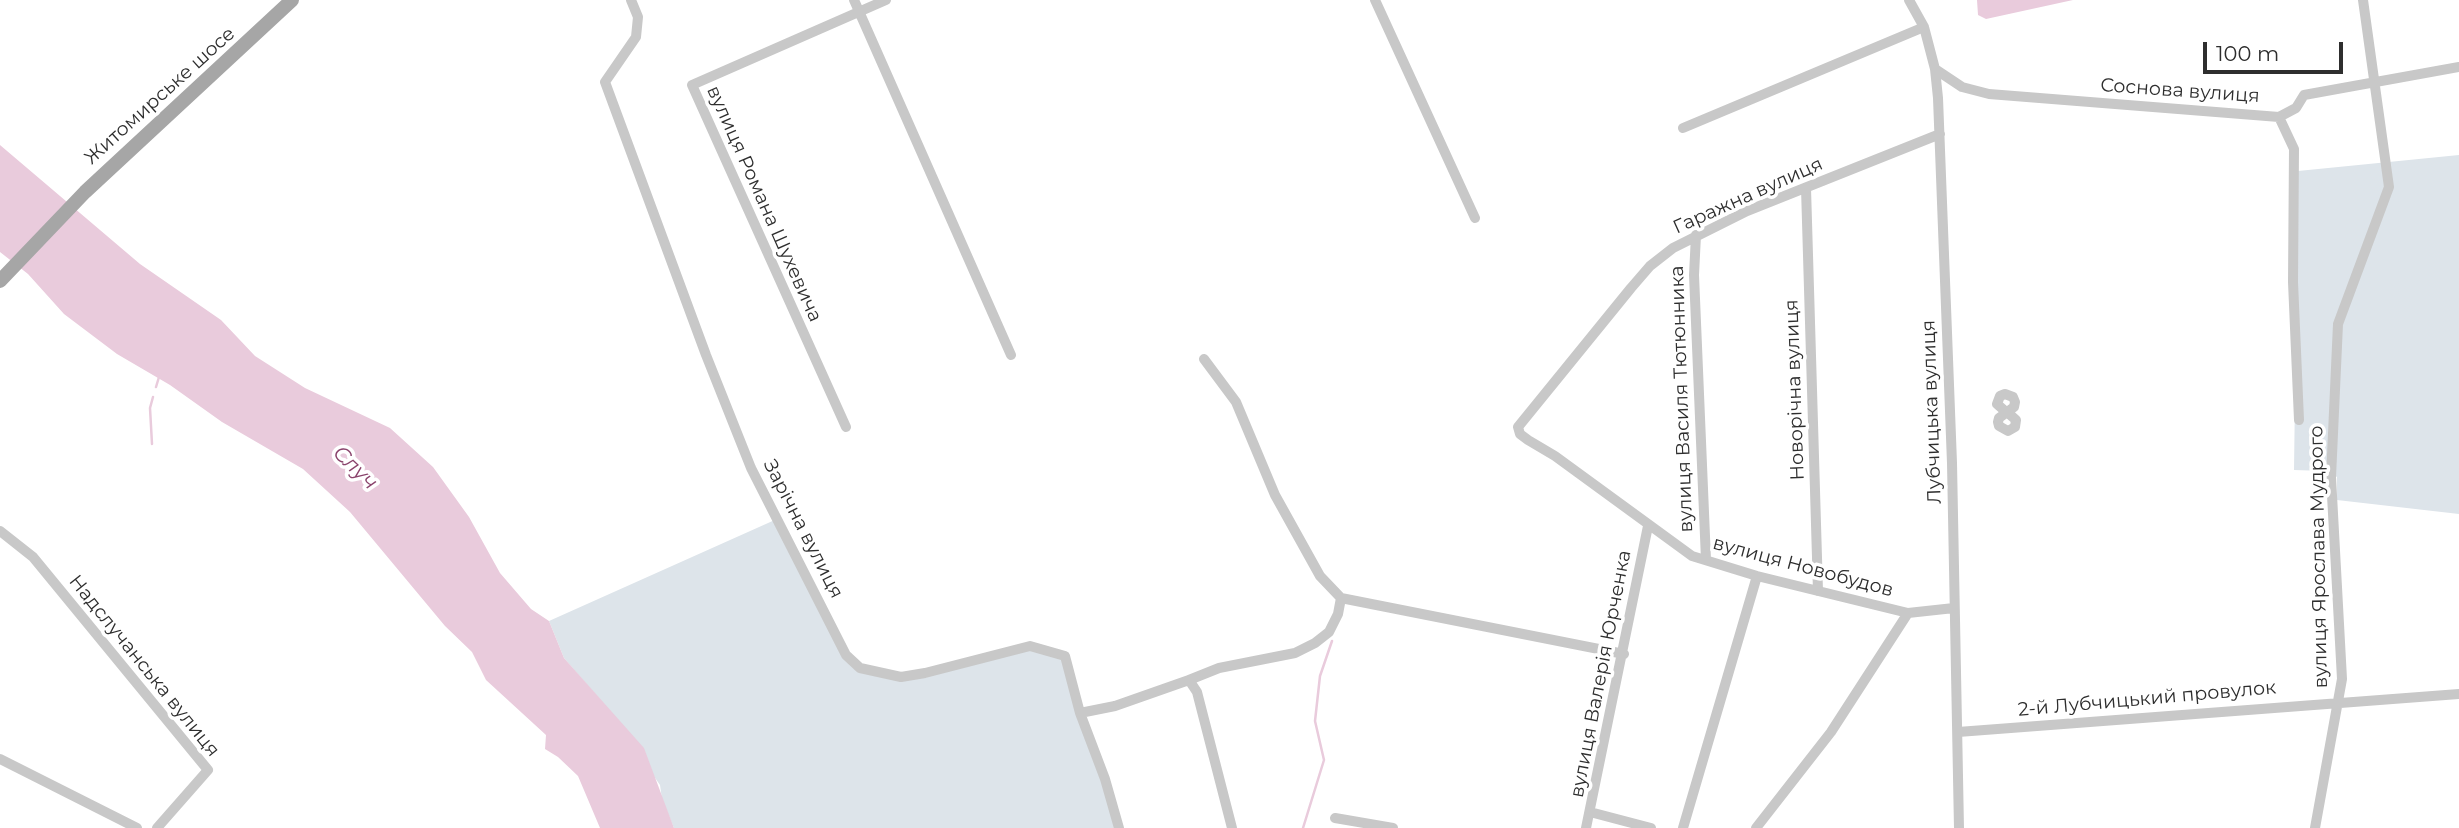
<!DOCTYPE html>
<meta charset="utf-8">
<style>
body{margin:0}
#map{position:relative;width:2459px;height:828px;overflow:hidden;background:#fff;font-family:Montserrat,sans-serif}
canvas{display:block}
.scale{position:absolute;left:2203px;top:42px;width:140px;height:32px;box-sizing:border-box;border:4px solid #2e2e2e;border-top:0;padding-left:9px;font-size:21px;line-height:24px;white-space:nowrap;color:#2e2e2e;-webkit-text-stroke:5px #fff;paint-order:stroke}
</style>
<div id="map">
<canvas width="2459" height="828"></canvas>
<div class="scale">100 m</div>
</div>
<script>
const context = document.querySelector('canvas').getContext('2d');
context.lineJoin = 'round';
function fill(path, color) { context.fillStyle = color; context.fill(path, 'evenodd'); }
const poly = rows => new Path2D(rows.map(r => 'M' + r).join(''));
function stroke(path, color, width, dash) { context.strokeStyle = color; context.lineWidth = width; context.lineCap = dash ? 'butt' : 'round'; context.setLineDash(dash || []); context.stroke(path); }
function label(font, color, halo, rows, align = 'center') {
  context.font = font + ' Montserrat,sans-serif'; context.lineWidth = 7; context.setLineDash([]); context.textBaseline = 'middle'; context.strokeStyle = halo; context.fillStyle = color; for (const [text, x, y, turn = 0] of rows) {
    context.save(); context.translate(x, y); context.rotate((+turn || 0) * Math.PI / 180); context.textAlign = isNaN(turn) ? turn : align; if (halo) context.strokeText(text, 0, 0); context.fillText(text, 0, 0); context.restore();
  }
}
const green = poly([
 [2459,155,2459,514,2337,500,2337,477,2324,471,2294,470,2298,171],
 [777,519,846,655,860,668,901,677,1030,646,1065,656,1119,828,674,828,662,799,660,785,602,702,564,658,549,621]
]);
const water = poly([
 [1977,0,2073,0,1986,19,1978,15],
 [0,145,140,264,221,320,255,356,305,388,390,428,433,467,469,517,500,573,531,609,549,621,564,658,644,748,674,828,600,828,578,776,558,757,545,749,546,735,486,680,472,652,445,626,350,512,303,469,222,422,170,385,117,354,64,314,28,274,0,252]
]);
const stream = poly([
 [156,387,159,377],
 [152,444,150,408,153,397],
 [1303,828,1324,760,1315,721,1320,676,1332,641]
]);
const minor = poly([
 [631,0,638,17,636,37,605,82,706,355,751,468,846,655,860,668,901,677,925,673,1030,646,1065,656,1080,713,1105,779,1119,828],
 [854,0,1011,355],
 [1375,0,1475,218],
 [1909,0,1924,27,1935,69,1938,98,1952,463,1959,828],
 [1935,69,1962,87,1989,94,2279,117,2296,108,2304,95,2459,67],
 [2279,117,2294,149,2293,282,2299,420],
 [1683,128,1924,27],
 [1940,134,1747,211,1673,248,1650,266,1631,288,1518,427,1520,434,1528,440,1555,456,1692,556,1757,576,1908,613,1954,608],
 [1806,188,1818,591],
 [1696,235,1694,275,1706,560],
 [1204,359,1236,402,1275,495,1320,576,1341,598,1624,654],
 [2005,411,1997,404,2000,396,2005,394,2013,397,2015,402,2014,407,1999,418,1998,422,1999,426,2008,431,2015,427,2016,420,2007,412],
 [846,427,692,85,886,0],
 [0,531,33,557,208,770,157,828],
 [1189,680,1219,668,1295,653,1315,643,1329,632,1338,614,1341,598],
 [1080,713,1115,706,1189,680,1197,692,1232,828],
 [1958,732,2459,694],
 [0,759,137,828],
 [1590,812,1651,828],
 [1335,818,1393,828],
 [1586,828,1648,526],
 [1683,828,1757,576],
 [1756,828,1831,732,1908,613],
 [2315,828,2342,679,2331,477,2338,324,2389,187,2363,0]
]);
const major = poly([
 [0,281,85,192,292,0]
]);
const streetNames = [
 ["Соснова вулиця",2180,91,4],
 ["Житомирське шосе",160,96,-42],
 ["Гаражна вулиця",1748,196,-24],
 ["вулиця Романа Шухевича",764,204,66],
 ["Новорічна вулиця",1795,390,-92],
 ["вулиця Василя Тютюнника",1682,399,-92],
 ["Лубчицька вулиця",1932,412,-92],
 ["Зарічна вулиця",803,529,63],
 ["вулиця Ярослава Мудрого",2319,557,-91],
 ["вулиця Новобудов",1803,567,15],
 ["Надслучанська вулиця",144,666,51],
 ["вулиця Валерія Юрченка",1601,674,-79],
 ["2-й Лубчицький провулок",2147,699,-5]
];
const waterNames = [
 ["Случ",355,468,44]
];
fill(green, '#dde4ea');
fill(water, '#e9cbdc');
stroke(stream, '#e9cbdc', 2.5);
stroke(minor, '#c8c8c8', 10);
stroke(major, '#a6a6a6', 14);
label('19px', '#2e2e2e', '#fff', streetNames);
label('italic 21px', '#8a436c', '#fff', waterNames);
</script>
